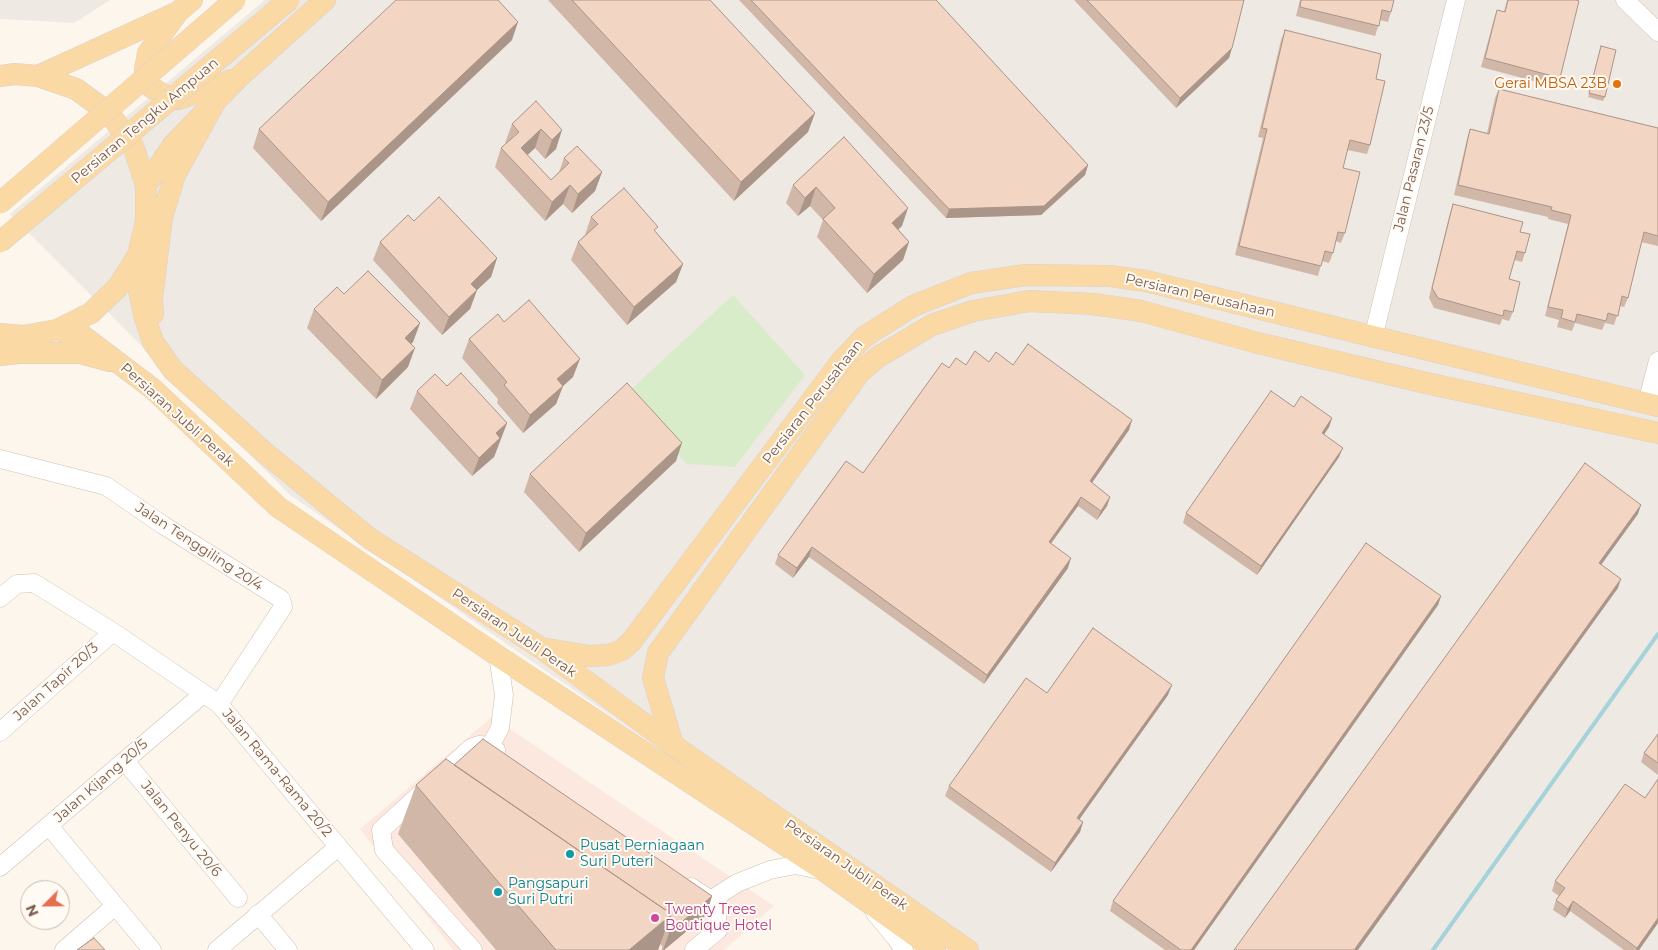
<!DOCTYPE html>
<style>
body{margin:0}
#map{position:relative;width:1658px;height:950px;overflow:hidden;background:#fdf6ec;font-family:Montserrat,sans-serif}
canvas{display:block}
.north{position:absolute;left:20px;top:880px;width:50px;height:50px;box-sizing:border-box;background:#fffaf3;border:1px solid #cabbb1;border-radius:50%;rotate:247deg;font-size:14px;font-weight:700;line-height:20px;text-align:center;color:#7a5c4d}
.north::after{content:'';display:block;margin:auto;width:18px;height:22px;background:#e76f51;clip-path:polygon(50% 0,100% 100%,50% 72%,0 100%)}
</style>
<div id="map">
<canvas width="1658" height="950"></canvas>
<div class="north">N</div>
</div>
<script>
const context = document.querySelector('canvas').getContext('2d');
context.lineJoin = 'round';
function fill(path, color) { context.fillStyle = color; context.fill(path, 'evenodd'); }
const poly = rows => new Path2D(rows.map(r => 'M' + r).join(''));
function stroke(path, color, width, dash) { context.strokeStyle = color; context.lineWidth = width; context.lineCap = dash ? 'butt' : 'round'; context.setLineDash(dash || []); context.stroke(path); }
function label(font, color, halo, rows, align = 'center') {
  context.font = font + ' Montserrat,sans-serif'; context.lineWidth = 4; context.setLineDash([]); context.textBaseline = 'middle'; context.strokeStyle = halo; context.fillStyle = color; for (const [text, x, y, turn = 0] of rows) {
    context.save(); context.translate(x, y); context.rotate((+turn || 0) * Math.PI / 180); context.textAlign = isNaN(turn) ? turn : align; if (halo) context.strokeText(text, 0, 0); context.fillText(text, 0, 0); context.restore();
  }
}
const commercial = poly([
 [492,717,774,906,724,950,453,950,360,829]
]);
const industrial = poly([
 [0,0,110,0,74,23,0,19],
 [265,0,1658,0,1658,950,952,950,290,495,10,214]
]);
const green = poly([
 [733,295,805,375,735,467,687,464,625,395]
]);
const stream = poly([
 [1433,950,1658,634]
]);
const minor = poly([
 [1625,0,1658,32],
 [1373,338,1456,0],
 [1647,403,1658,361],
 [0,459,106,486,163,525,281,599,283,607,219,704],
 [0,598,17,584,34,583,113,632,219,704,425,950],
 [0,732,113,632],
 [490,746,500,728,504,695,498,656],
 [125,761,238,898],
 [49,826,152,950],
 [0,867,203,694],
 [691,887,711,900,717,912,718,930,694,950],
 [711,900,737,883,770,870,795,865,820,870],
 [875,913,895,937,904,950],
 [258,914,288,950],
 [64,950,115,906],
 [217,950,338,847],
 [473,950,384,850,381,830,471,748,479,745,490,746,496,750]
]);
const major = poly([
 [178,12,148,53,145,70,151,87,162,94,178,99,232,80],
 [0,76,15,74,38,76,76,89,109,113,133,146,146,185,146,221,138,255,118,287,91,313,57,330,23,336,0,334],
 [38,76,178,12,192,0],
 [146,185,173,145,239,77,325,0],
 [138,255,138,285,144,315,153,342,173,370,264,452,369,538,541,648,673,745,968,950],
 [153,314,152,299,162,217,175,175,214,104],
 [57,330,83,336,153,389,278,507,498,656,823,870,935,950],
 [0,355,19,353,80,353,110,361],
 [541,648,589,656,608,655,622,650,631,642,842,360,864,337,913,306,971,283,1026,275,1110,276,1146,281,1658,406],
 [673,745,653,678,658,653,860,372,878,357,932,325,973,311,1029,301,1093,304,1141,311,1258,343,1426,383,1658,433]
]);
const majorBridge = poly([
 [0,203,235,0],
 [0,242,289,0]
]);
const wall = poly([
 [548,0,710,0,815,113,808,132,734,201],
 [739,0,936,0,1088,165,1085,175,1041,215,946,218],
 [1074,0,1244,0,1232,48,1229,58,1176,108],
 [1300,0,1394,0,1391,12,1388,22,1380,20,1375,36,1296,16],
 [1507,0,1576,0,1560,78,1556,87,1481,67,1494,19,1497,10,1504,12],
 [1285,30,1376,79,1370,145,1367,154,1347,150,1343,168,1345,233,1341,243,1335,241,1333,253,1329,263,1322,261,1318,276,1235,255,1263,138,1258,137,1281,40],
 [512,40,321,221,253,148,259,129],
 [1601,46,1605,97,1603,101,1588,97],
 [1499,89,1658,128,1658,246,1641,242,1628,298,1624,307,1620,306,1614,325,1605,323,1602,330,1575,323,1572,331,1557,327,1559,320,1545,316,1568,224,1548,219,1548,217,1454,195,1467,139,1470,129,1487,133,1495,98],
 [536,101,556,149,545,159,535,148,527,155,551,180,559,172,564,158,602,172,595,191,572,213,563,204,545,221,495,167,501,148,506,144,505,143,512,124],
 [844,137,902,226,898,229,909,242,903,260,867,293,817,237,823,220,810,206,798,216,786,203,793,185],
 [1453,204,1520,232,1525,253,1522,262,1514,260,1509,279,1513,312,1509,321,1502,319,1500,325,1434,308,1429,298,1450,213],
 [591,217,656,232,683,264,676,282,627,325,571,260,578,242,585,235],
 [414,221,497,258,491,277,477,290,470,309,442,335,373,260,380,242],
 [314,309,420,323,413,342,411,344,408,367,376,399,307,328],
 [504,322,573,377,563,386,556,404,523,433,497,403,498,399,462,358,469,339],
 [989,362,1013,365,1129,430,1092,483,1110,497,1107,506,1097,520,1078,506,1051,544,1068,568,984,684,809,557,793,578,775,564,778,555,863,473,949,368,966,365],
 [447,386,507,423,494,457,472,476,410,409,417,391],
 [1294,407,1332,418,1329,427,1324,435,1339,457,1257,575,1183,523,1186,513],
 [676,461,579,552,524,492,530,474],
 [1441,596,1438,605,1194,950,1165,950,1110,911,1113,901],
 [1047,693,1168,695,1079,819,1083,822,1080,832,1051,872,945,796,949,786],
 [1658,734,1658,775,1641,762,1644,753],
 [454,765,712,896,706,915,664,950,662,950,662,946,660,944,658,950,496,950,398,834,416,785],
 [1555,881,1658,923,1639,950,1624,950,1570,911,1565,918,1553,910,1556,900,1559,896,1552,891]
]);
const shadedWall = poly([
 [518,22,512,40,321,221,328,202],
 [1232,48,1229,58,1176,108,1180,98],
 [815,113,808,132,734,201,741,182],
 [541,129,535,148,517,165,521,148],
 [562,130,556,149,545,159,552,140],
 [1088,165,1085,175,1041,215,946,218,949,209],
 [602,172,595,191,572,213,578,194],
 [570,185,563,204,545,221,552,202],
 [816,187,810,206,798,216,805,198],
 [908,208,902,226,885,241,892,223],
 [909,242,903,260,867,293,874,274],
 [497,258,491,277,464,302,471,284],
 [683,264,676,282,627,325,634,307],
 [477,290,470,309,442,335,449,317],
 [420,323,413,342,398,356,405,338],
 [415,348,408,367,376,399,382,380],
 [580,359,573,377,563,386,556,404,523,433,530,415,557,379],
 [1332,418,1329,427,1318,443,1322,433],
 [1132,420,1129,430,1086,491,1090,481],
 [507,423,494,457,472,476,479,458,496,433],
 [682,443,676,461,579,552,586,533],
 [1343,448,1339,457,1257,575,1261,566],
 [1081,497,1078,506,1045,551,1049,542],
 [1110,497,1107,506,1097,520,1101,511],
 [1641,505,1638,514,1596,572,1599,563],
 [812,547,809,557,793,578,797,568],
 [1071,558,1068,568,984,684,987,675],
 [1621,579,1618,588,1358,950,1354,950],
 [1441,596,1438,605,1194,950,1191,950],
 [1172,685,1168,695,1074,827,1077,818],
 [1083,822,1080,832,1051,872,1055,863],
 [712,896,706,915,664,950,663,950,669,933],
 [1573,901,1570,911,1565,918,1568,909],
 [670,911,671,915,658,950,629,950],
 [1658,918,1658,923,1639,950,1636,950,1637,948]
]);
const building = poly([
 [396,0,498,0,518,22,328,202,259,129,396,0],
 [572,0,710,0,815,113,741,182,572,0],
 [751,0,936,0,1088,165,1044,206,949,209,751,0],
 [1087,0,1244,0,1232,48,1180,98,1087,0],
 [1301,0,1394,0,1391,12,1382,10,1379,26,1300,7,1301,0],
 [1508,0,1576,0,1579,1,1560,78,1485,58,1497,10,1505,12,1508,0],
 [1285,30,1381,54,1376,79,1385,81,1370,145,1350,140,1343,168,1360,172,1345,233,1338,232,1333,253,1325,251,1321,266,1239,246,1267,129,1262,128,1285,30],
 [1601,46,1616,50,1605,97,1589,93,1601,46],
 [1499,89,1658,128,1658,236,1644,232,1628,298,1622,296,1618,316,1608,313,1606,321,1577,314,1575,322,1561,318,1563,310,1548,307,1571,215,1551,210,1552,207,1458,185,1470,129,1489,134,1499,89],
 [536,101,562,130,552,140,541,129,521,148,551,180,569,163,564,158,577,146,602,172,578,194,570,185,552,202,501,148,519,132,512,124,536,101],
 [844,137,908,208,892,223,909,242,874,274,823,219,835,208,816,187,805,198,793,185,844,137],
 [624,188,658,227,654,230,683,264,634,307,578,242,598,224,591,217,624,188],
 [439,197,497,258,471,284,477,290,449,317,380,242,408,215,414,221,439,197],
 [1453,204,1523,222,1520,232,1530,234,1525,253,1517,251,1509,279,1520,282,1513,312,1504,310,1503,316,1438,298,1432,288,1453,204],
 [368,271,420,323,405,338,415,348,382,380,314,309,337,287,344,294,368,271],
 [529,300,580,359,557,379,563,386,530,415,504,385,507,382,469,339,498,314,504,322,529,300],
 [1028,344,1132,420,1090,481,1110,497,1101,511,1081,497,1049,542,1071,558,987,675,812,547,797,568,778,555,846,461,863,473,942,363,949,368,956,358,966,365,975,351,989,362,996,352,1013,365,1028,344],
 [461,373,507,423,496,433,500,438,479,458,417,391,435,374,447,386,461,373],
 [627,383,682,443,586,533,530,474,627,383],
 [1271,391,1294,407,1301,396,1332,418,1322,433,1343,448,1261,566,1186,513,1271,391],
 [1585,463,1641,505,1599,563,1621,579,1354,950,1234,950,1585,463],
 [1366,543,1441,596,1191,950,1181,950,1113,901,1366,543],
 [1093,628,1172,685,1077,818,1083,822,1055,863,949,786,1026,678,1047,693,1093,628],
 [1658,734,1658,763,1644,753,1658,734],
 [483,739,712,896,669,933,668,927,667,926,671,915,669,913,670,911,664,909,454,765,483,739],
 [446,759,664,909,670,911,668,912,671,915,629,950,556,950,416,785,446,759],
 [1658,779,1658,918,1637,948,1573,901,1568,909,1556,900,1565,888,1555,881,1625,784,1645,798,1658,779],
 [94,938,105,950,77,950,94,938]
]);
const markers = [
 [1617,84,5,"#e8710a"],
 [570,854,5,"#0f9aa8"],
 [498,892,5,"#0f9aa8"],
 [655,918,5,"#d1479c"]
];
const foodNames = [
 ["Gerai MBSA 23B",1607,84]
];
const streetNames = [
 ["Persiaran Tengku Ampuan",145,121,-40],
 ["Jalan Pasaran 23/5",1414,169,-76],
 ["Persiaran Perusahaan",1200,296,13],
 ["Persiaran Perusahaan",813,402,-52],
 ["Persiaran Jubli Perak",177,415,42],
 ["Jalan Tenggiling 20/4",199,547,33],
 ["Persiaran Jubli Perak",514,633,34],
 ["Jalan Tapir 20/3",56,682,-42],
 ["Jalan Rama-Rama 20/2",277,773,50],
 ["Jalan Kijang 20/5",101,781,-41],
 ["Jalan Penyu 20/6",181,829,51],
 ["Persiaran Jubli Perak",846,865,35]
];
const cultureNames = [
 ["Pusat Perniagaan",580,846],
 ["Suri Puteri",580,862],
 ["Pangsapuri",508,884],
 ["Suri Putri",508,900]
];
const hotelNames = [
 ["Twenty Trees",665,910],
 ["Boutique Hotel",665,926]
];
fill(commercial, '#fde8e0');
fill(industrial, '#efe9e4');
fill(green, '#d8ecc9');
stroke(stream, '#a5d3da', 4);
stroke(minor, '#d1beb0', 19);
stroke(major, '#dad1cd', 22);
stroke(minor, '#fff', 18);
stroke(major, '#fbd9a5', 21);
stroke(majorBridge, '#dad1cd', 22, []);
stroke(majorBridge, '#fbd9a5', 21);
fill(wall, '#d1b7a8');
fill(shadedWall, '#aa9588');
fill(building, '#f3d5c3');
stroke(building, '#aa9588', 1);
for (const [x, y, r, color] of markers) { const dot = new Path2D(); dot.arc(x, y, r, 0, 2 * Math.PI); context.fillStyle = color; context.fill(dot); stroke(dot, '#fffaf3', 2); }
label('14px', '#c56008', '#fffaf3', foodNames, 'right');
label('14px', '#7a5c4d', '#fffaf3', streetNames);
label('14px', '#0d838f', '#fffaf3', cultureNames, 'left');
label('14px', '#b23c85', '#fffaf3', hotelNames, 'left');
</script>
